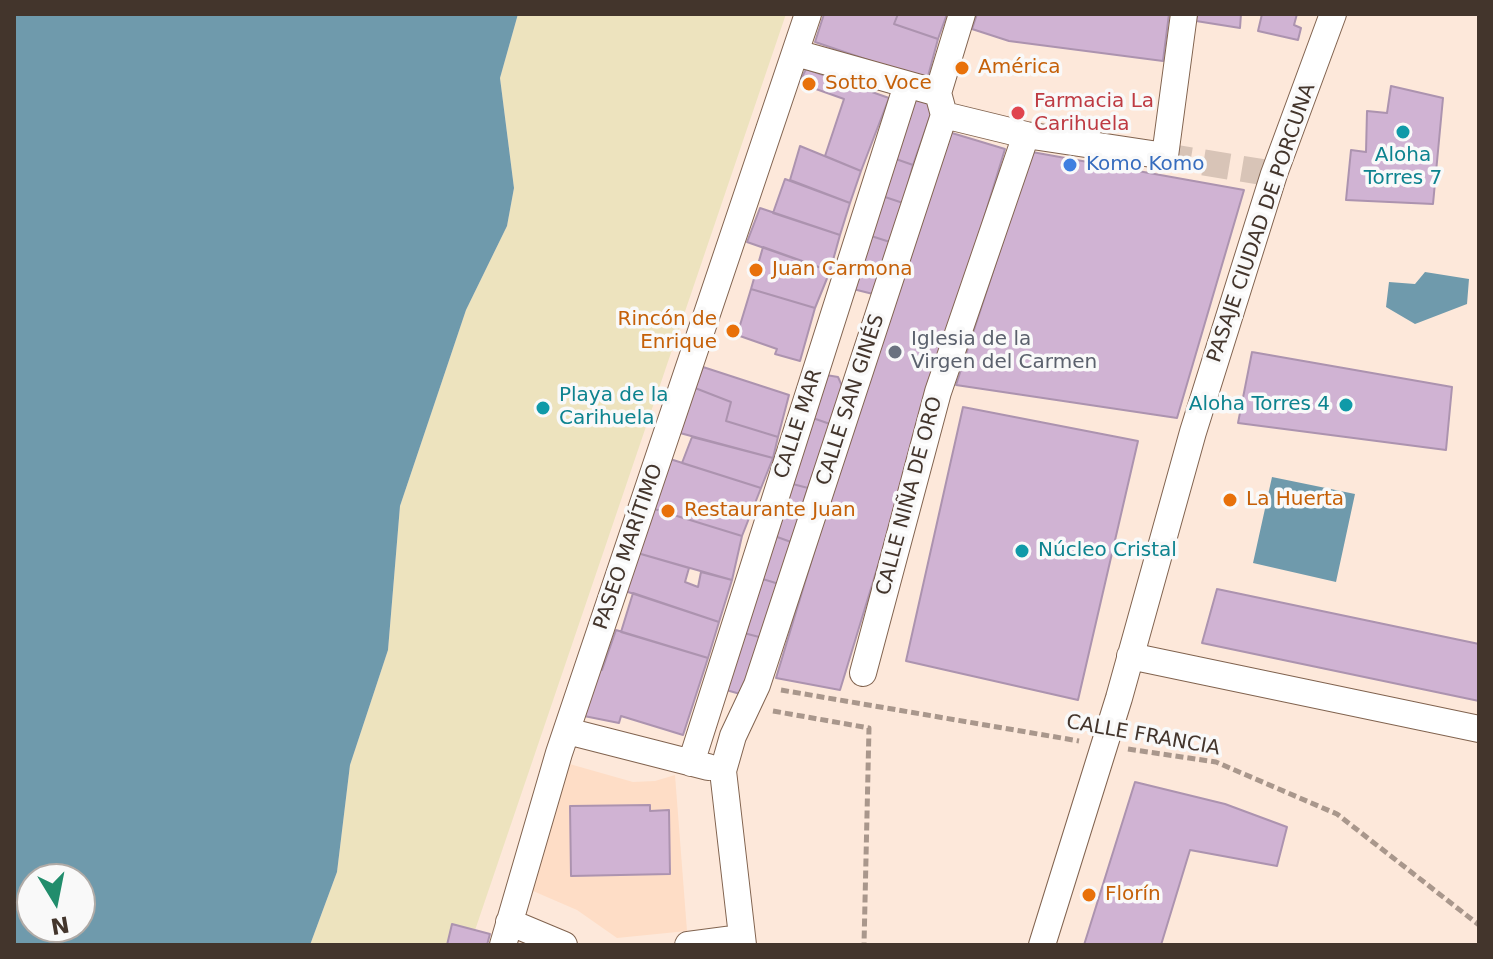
<!DOCTYPE html>
<meta charset="utf-8">
<style>
body{margin:0}
#map{position:relative;width:1493px;height:959px;overflow:hidden;background:#fde8da;font-family:"DejaVu Sans",sans-serif}
canvas{display:block}
.frame{position:absolute;inset:0;border:16px solid #43352c;pointer-events:none}
.north{position:absolute;left:16px;top:863px;width:80px;height:80px;box-sizing:border-box;background:#f9f9f9;border:2px solid #b0aba7;border-radius:50%;rotate:170deg;font-size:22px;font-weight:700;line-height:32px;text-align:center;color:#43352c}
.north::after{content:'';display:block;margin:auto;width:28px;height:36px;background:#218d6c;clip-path:polygon(50% 0,100% 100%,50% 72%,0 100%)}
</style>
<div id="map">
<canvas width="1493" height="959"></canvas>
<div class="frame"></div>
<div class="north">N</div>
</div>
<script>
const context = document.querySelector('canvas').getContext('2d');
context.lineJoin = 'round';
function fill(path, color) { context.fillStyle = color; context.fill(path, 'evenodd'); }
const poly = rows => new Path2D(rows.map(r => 'M' + r).join(''));
function stroke(path, color, width, dash) { context.strokeStyle = color; context.lineWidth = width; context.lineCap = dash ? 'butt' : 'round'; context.setLineDash(dash || []); context.stroke(path); }
function label(font, color, halo, rows, align = 'center') {
  context.font = font + ' "DejaVu Sans",sans-serif'; context.lineWidth = 7; context.setLineDash([]); context.textBaseline = 'middle'; context.strokeStyle = halo; context.fillStyle = color; for (const [text, x, y, turn = 0] of rows) {
    context.save(); context.translate(x, y); context.rotate((+turn || 0) * Math.PI / 180); context.textAlign = isNaN(turn) ? turn : align; if (halo) context.strokeText(text, 0, 0); context.fillText(text, 0, 0); context.restore();
  }
}
const built = poly([
 [566,763,633,782,655,781,675,775,687,931,617,938,577,910,533,891]
]);
const sand = poly([
 [518,14,786,14,470,945,310,945,337,872,350,765,388,650,400,506,466,310,507,226,514,188,500,78]
]);
const water = poly([
 [14,14,518,14,500,78,514,188,507,226,466,310,400,506,388,650,350,765,337,872,310,945,14,945],
 [32,879,80,879,80,927,32,927],
 [1425,272,1469,279,1467,304,1415,324,1386,307,1389,282,1415,284],
 [1272,477,1355,494,1336,582,1253,563]
]);
const building = poly([
 [824,14,898,14,894,24,938,39,927,80,815,42,824,14],
 [898,14,947,14,938,39,894,24,898,14],
 [977,14,1169,14,1163,61,1009,41,972,29,977,14],
 [1197,14,1241,14,1240,28,1196,21,1197,14],
 [1262,14,1297,14,1294,25,1301,28,1298,40,1258,31,1262,14],
 [806,69,889,98,861,171,825,156,844,99,799,83,806,69],
 [1391,86,1443,98,1433,204,1346,200,1351,150,1366,152,1367,111,1387,113,1391,86],
 [915,99,934,105,913,165,893,158,915,99],
 [942,130,1005,149,840,690,776,678,942,130],
 [800,146,861,171,850,203,790,180,800,146],
 [1032,152,1244,190,1177,418,956,385,1032,152],
 [893,158,913,165,903,203,882,196,893,158],
 [785,179,850,203,840,235,773,213,785,179],
 [882,196,903,203,890,242,868,235,882,196],
 [760,208,840,235,830,271,747,242,760,208],
 [868,235,890,242,873,294,849,288,868,235],
 [763,247,830,271,815,308,751,289,763,247],
 [751,289,815,308,800,361,775,354,777,349,737,335,751,289],
 [1252,352,1452,387,1446,450,1238,423,1252,352],
 [703,367,789,395,778,437,726,421,731,402,695,388,703,367],
 [826,375,838,377,842,386,830,424,807,416,826,375],
 [695,388,731,402,726,421,778,437,773,458,680,433,695,388],
 [963,407,1138,441,1078,700,906,661,963,407],
 [807,416,830,424,808,488,785,482,807,416],
 [692,437,773,458,761,488,682,463,692,437],
 [670,459,761,488,742,536,651,508,670,459],
 [785,482,808,488,801,509,779,502,785,482],
 [779,502,801,509,791,542,769,534,779,502],
 [651,508,742,536,732,580,634,552,651,508],
 [769,534,791,542,779,584,756,577,769,534],
 [634,552,689,568,685,582,698,587,701,572,732,580,719,622,622,590,634,552],
 [756,577,779,584,763,638,740,632,756,577],
 [1217,589,1479,644,1479,701,1202,643,1217,589],
 [633,593,719,622,708,658,621,632,633,593],
 [616,630,708,658,683,735,621,716,619,723,579,715,596,668,602,670,616,630],
 [740,632,763,638,744,695,726,690,740,632],
 [1135,782,1225,804,1287,827,1277,866,1190,850,1161,945,1084,945,1135,782],
 [650,805,650,811,669,810,670,874,571,876,570,806,650,805],
 [452,924,490,934,487,945,447,945,452,924]
]);
const streetTunnel = poly([
 [1165,156,1274,174]
]);
const path = poly([
 [781,690,1079,741],
 [773,711,869,728,864,945],
 [1128,749,1216,762,1337,814,1479,925]
]);
const street = poly([
 [796,53,938,93,944,115,1026,135],
 [938,93,962,14],
 [1130,656,1479,729],
 [863,673,938,392,1026,135,1165,156,1184,14],
 [567,731,708,767],
 [691,763,907,85],
 [509,922,564,945],
 [503,945,559,753,808,14],
 [688,945,741,938],
 [743,945,723,771,733,736,757,685,944,115],
 [1042,945,1119,698,1193,432,1274,174,1333,14]
]);
const markers = [
 [962,68,8,"#e8710a"],
 [809,84,8,"#e8710a"],
 [1018,113,8,"#e0444e"],
 [1403,132,8,"#0f9aa8"],
 [1070,165,8,"#3f7fe0"],
 [756,270,8,"#e8710a"],
 [733,331,8,"#e8710a"],
 [895,352,8,"#6b7280"],
 [1346,405,8,"#0f9aa8"],
 [543,408,8,"#0f9aa8"],
 [1230,500,8,"#e8710a"],
 [668,511,8,"#e8710a"],
 [1022,551,8,"#0f9aa8"],
 [1089,895,8,"#e8710a"]
];
const foodNames = [
 ["América",978,68],
 ["Sotto Voce",825,84],
 ["Juan Carmona",772,270],
 ["Rincón de",717,320,"right"],
 ["Enrique",717,343,"right"],
 ["La Huerta",1246,500],
 ["Restaurante Juan",684,511],
 ["Florín",1105,895]
];
const healthNames = [
 ["Farmacia La",1034,102],
 ["Carihuela",1034,125]
];
const cultureNames = [
 ["Aloha",1403,156,"center"],
 ["Torres 7",1403,179,"center"],
 ["Playa de la",559,396],
 ["Carihuela",559,419],
 ["Aloha Torres 4",1330,405,"right"],
 ["Núcleo Cristal",1038,551]
];
const shopNames = [
 ["Komo Komo",1086,165]
];
const streetNames = [
 ["PASAJE CIUDAD DE PORCUNA",1262,223,-71],
 ["CALLE SAN GINÉS",851,400,-72],
 ["CALLE MAR",799,424,-72],
 ["CALLE NIÑA DE ORO",910,496,-75],
 ["PASEO MARÍTIMO",629,547,-71],
 ["CALLE FRANCIA",1143,736,10]
];
const worshipNames = [
 ["Iglesia de la",911,340],
 ["Virgen del Carmen",911,363]
];
fill(built, '#feddc6');
fill(sand, '#ede3be');
fill(water, '#6f9aac');
fill(building, '#d0b3d3');
stroke(building, '#ac93af', 2);
stroke(streetTunnel, '#d8c4b7', 26, [26, 13]);
stroke(street, '#81634f', 28);
stroke(path, '#a9978c', 5, [8, 4]);
stroke(street, '#fff', 26);
for (const [x, y, r, color] of markers) { const dot = new Path2D(); dot.arc(x, y, r, 0, 2 * Math.PI); context.fillStyle = color; context.fill(dot); stroke(dot, '#f9f9f9', 3); }
label('20px', '#c56008', '#f9f9f9', foodNames, 'left');
label('20px', '#be3a42', '#f9f9f9', healthNames, 'left');
label('20px', '#0d838f', '#f9f9f9', cultureNames, 'left');
label('20px', '#366cbe', '#f9f9f9', shopNames, 'left');
label('20px', '#43352c', '#f9f9f9', streetNames);
label('20px', '#5b616d', '#f9f9f9', worshipNames, 'left');
</script>
